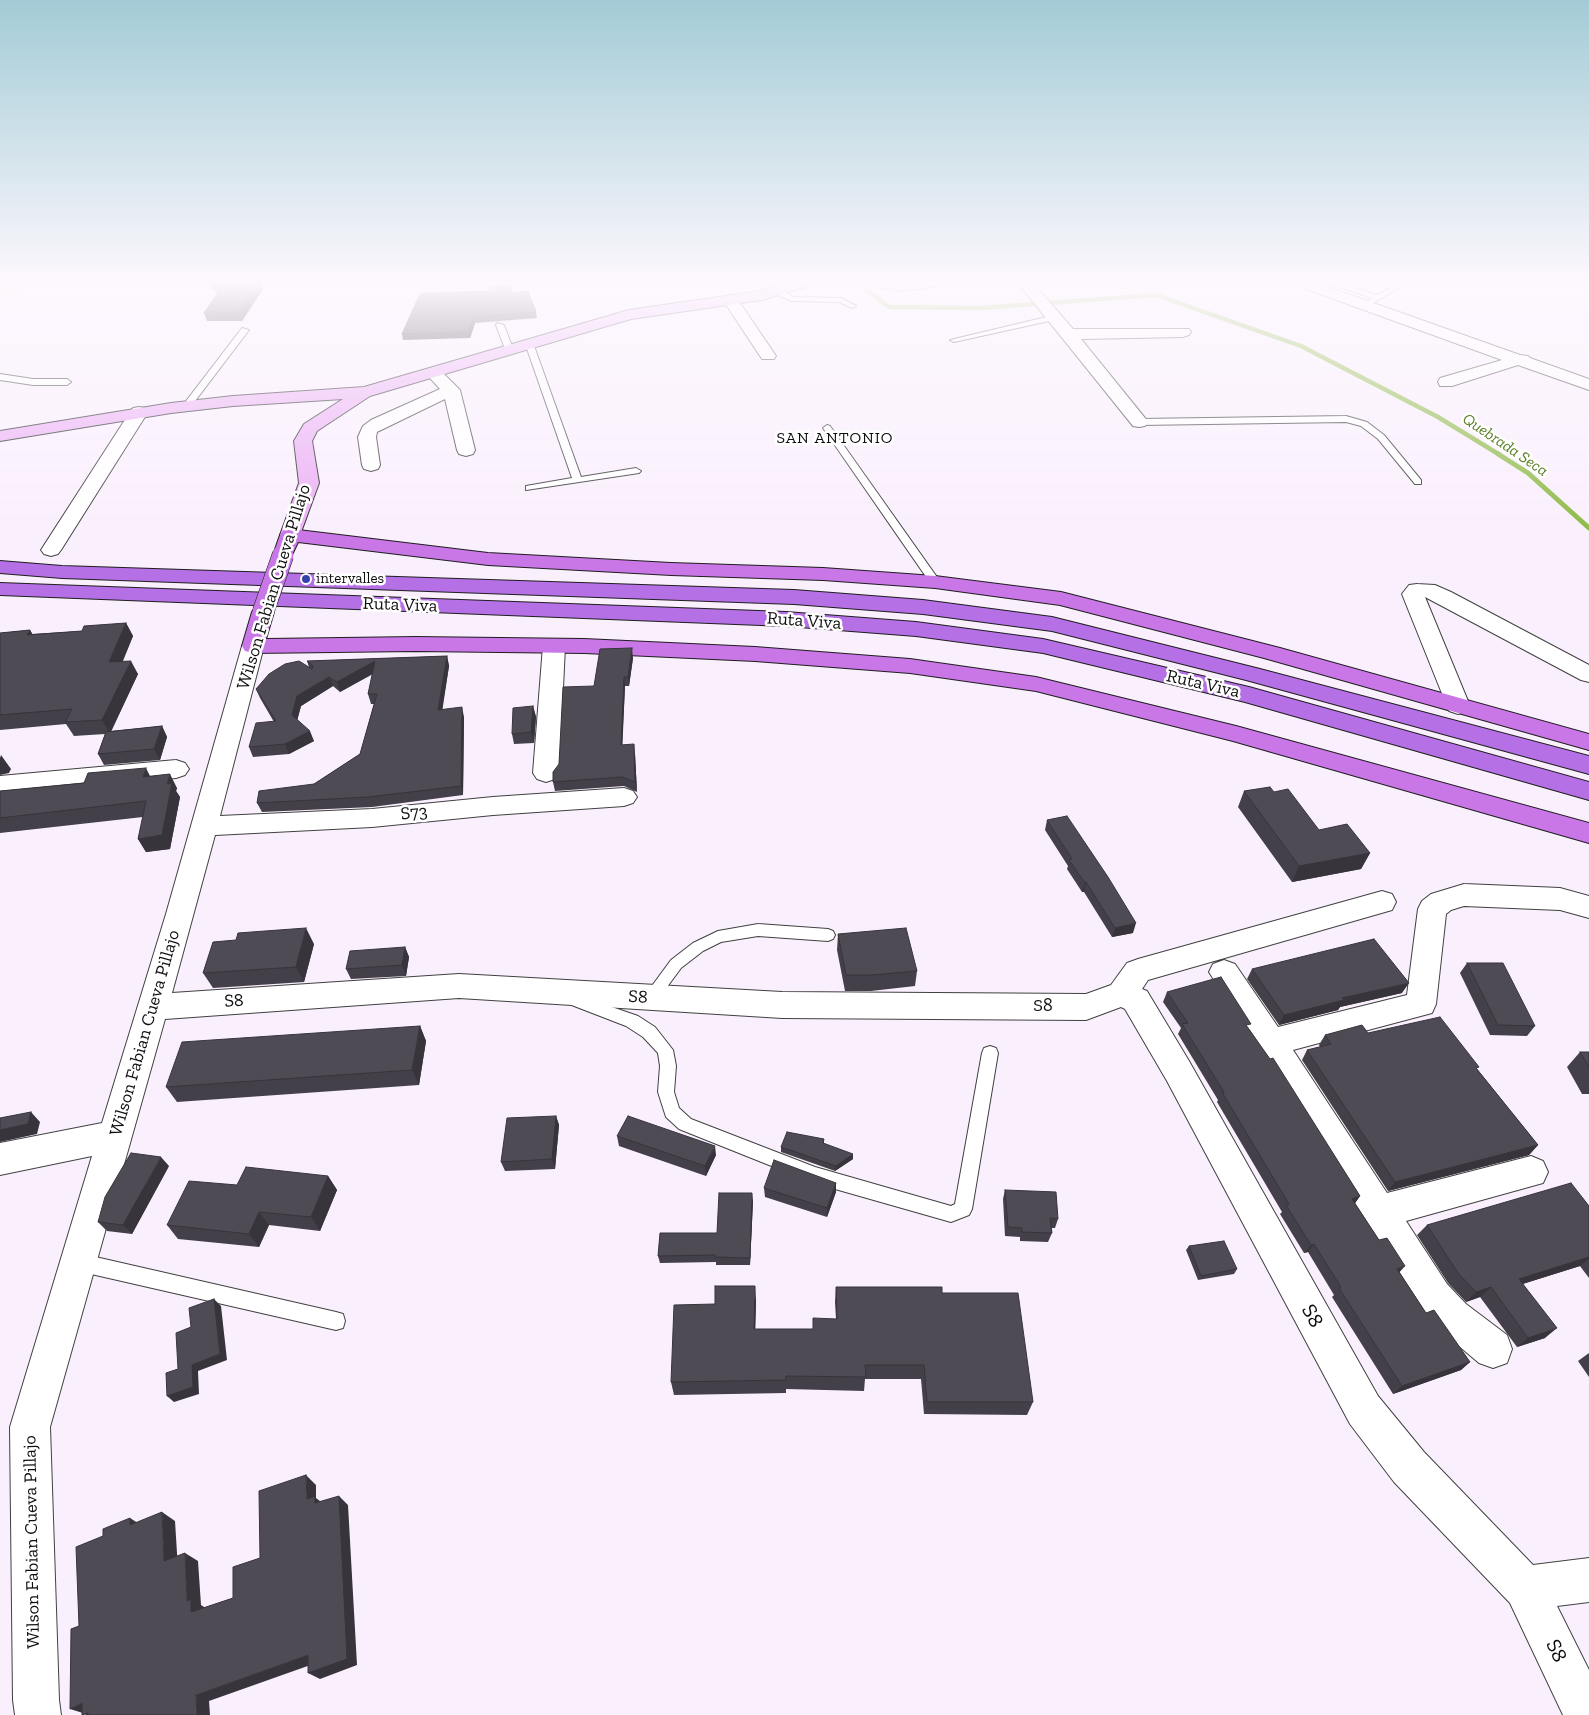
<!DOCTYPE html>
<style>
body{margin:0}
canvas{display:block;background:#faf0fd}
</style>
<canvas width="1589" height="1715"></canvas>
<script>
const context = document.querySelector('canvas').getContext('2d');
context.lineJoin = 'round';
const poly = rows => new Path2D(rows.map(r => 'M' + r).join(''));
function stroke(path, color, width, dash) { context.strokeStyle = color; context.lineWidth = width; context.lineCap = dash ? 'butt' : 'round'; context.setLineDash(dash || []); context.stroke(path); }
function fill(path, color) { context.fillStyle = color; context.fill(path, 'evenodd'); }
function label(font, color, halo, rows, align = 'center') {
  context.font = font + ' "Zilla Slab",serif'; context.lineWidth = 5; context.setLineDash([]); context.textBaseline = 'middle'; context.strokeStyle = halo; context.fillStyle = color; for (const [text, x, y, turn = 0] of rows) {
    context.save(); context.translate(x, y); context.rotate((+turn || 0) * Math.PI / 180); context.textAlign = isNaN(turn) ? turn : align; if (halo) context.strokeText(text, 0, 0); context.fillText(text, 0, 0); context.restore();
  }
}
const streamFar1 = poly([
 [858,283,889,307,980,308,1156,295,1301,346,1438,417,1500,455]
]);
const stream = poly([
 [1498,454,1528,473,1589,528]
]);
const river = poly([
 [0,283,46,283,43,288,0,296,0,283]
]);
const service = poly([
 [1329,283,1340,283,1377,295,1399,283,1408,283,1371,304,1367,302,1372,298,1329,283],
 [774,289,780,289,793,297,841,298,856,306,852,308,839,302,791,301,774,293,774,289],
 [1055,315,1059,317,1058,319,954,342,950,340,1055,315],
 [497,323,504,325,513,349,512,351,505,349,496,325,497,323],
 [242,328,249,330,189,409,183,409,183,405,242,328],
 [526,341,533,343,581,477,636,468,641,471,639,473,526,490,526,486,572,478,525,343,526,341],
 [0,374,33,379,67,379,71,382,67,385,33,385,0,380,0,374],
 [1346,416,1367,422,1384,435,1421,480,1421,484,1415,484,1378,439,1361,426,1346,422,1139,425,1135,422,1139,419,1346,416],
 [827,425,830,426,939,580,940,582,939,584,931,584,823,428,827,425],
 [758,924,828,929,833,931,835,935,833,939,828,941,758,936,721,942,703,951,681,968,656,1002,651,1004,646,1002,643,998,646,994,671,960,693,943,718,931,758,924],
 [574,994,638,1016,655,1027,673,1050,676,1066,674,1092,679,1108,691,1119,815,1167,951,1206,955,1204,982,1053,984,1048,990,1046,996,1048,998,1053,972,1209,969,1215,951,1222,814,1183,679,1129,666,1117,658,1092,660,1066,658,1053,643,1037,626,1026,569,1004,566,1000,569,996,574,994],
 [78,1253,336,1312,343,1314,345,1321,343,1328,336,1330,78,1271,72,1268,69,1262,72,1256,78,1253]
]);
const minor = poly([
 [875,283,941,283,939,286,934,287,901,291,877,286,875,283],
 [1018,283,1033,283,1073,329,1189,329,1191,332,1189,335,1183,337,1081,339,1145,418,1148,422,1145,426,1139,427,1133,426,1018,283],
 [1296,283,1317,283,1520,355,1528,356,1530,358,1589,379,1589,390,1518,365,1452,386,1440,386,1438,382,1440,378,1502,360,1298,286,1296,283],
 [731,295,736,297,776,356,774,359,762,359,760,356,723,300,726,297,731,295],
 [437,372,443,373,460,390,475,450,473,454,466,456,459,454,457,450,445,399,377,432,376,437,380,465,378,469,371,471,364,469,362,465,358,437,363,426,371,420,440,389,429,377,431,373,437,372],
 [139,407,145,408,148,412,61,550,58,554,51,556,44,554,41,550,130,412,133,408,139,407],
 [1417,584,1435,585,1451,592,1589,665,1589,682,1581,680,1425,597,1470,706,1467,711,1458,714,1449,711,1402,594,1409,585,1417,584],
 [253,639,261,641,264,646,220,816,372,809,493,797,624,788,633,791,637,797,633,803,624,806,493,815,372,827,215,835,172,993,459,974,782,992,1086,994,1111,985,1127,963,1138,959,1382,891,1392,894,1396,902,1392,910,1148,980,1142,989,1147,991,1189,1061,1378,1396,1424,1452,1533,1565,1589,1558,1589,1602,1557,1606,1589,1670,1589,1715,1563,1715,1510,1603,1394,1482,1350,1424,1167,1081,1125,1009,1121,1007,1086,1020,782,1018,459,998,165,1019,50,1427,59,1700,61,1715,15,1715,13,1700,10,1427,92,1156,0,1175,0,1143,102,1123,166,914,242,646,245,641,253,639],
 [554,639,562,641,565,646,559,773,555,779,546,782,537,779,533,773,543,646,546,641,554,639],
 [176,760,185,763,189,769,185,775,176,778,0,794,0,776,176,760],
 [1464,884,1560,888,1589,896,1589,918,1560,910,1464,906,1451,910,1446,914,1436,1004,1432,1013,1293,1050,1387,1193,1531,1156,1543,1161,1548,1172,1543,1183,1406,1221,1447,1284,1466,1304,1507,1335,1512,1349,1507,1363,1493,1368,1479,1363,1440,1330,1421,1310,1209,972,1213,964,1224,960,1235,964,1278,1027,1407,995,1418,909,1422,901,1431,894,1464,884]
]);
const secondary = poly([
 [787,283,810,283,808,286,762,300,631,319,370,396,317,431,312,441,319,483,300,535,297,539,290,541,283,539,280,535,299,483,294,441,304,424,343,399,233,406,171,413,0,441,0,431,171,403,233,396,364,387,629,310,760,291,787,283]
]);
const primary = poly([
 [290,529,488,553,671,563,823,568,935,576,1061,592,1280,648,1589,734,1589,750,1264,658,1060,605,935,588,823,580,671,575,488,565,298,542,290,559,283,561,276,559,273,555,280,535,283,531,290,529],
 [263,605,271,607,274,612,266,639,416,637,584,639,755,647,910,659,1036,677,1236,726,1589,823,1589,843,1233,741,1036,691,910,673,755,661,584,653,416,651,253,653,245,651,242,646,252,612,255,607,263,605]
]);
const trunk = poly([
 [0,561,62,566,794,590,923,600,1052,617,1260,669,1589,756,1589,774,1246,680,1052,631,923,614,794,604,62,578,0,573,0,561],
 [0,583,786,612,916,622,1043,639,1249,687,1589,782,1589,800,1245,702,1043,653,916,636,786,626,0,595,0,583]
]);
const primaryBridge = poly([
 [263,612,283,555]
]);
const wall = poly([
 [209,283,261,283,263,289,242,321,207,321,204,313,218,293,210,287],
 [490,291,512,293,536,312,537,318,475,323,470,338,403,340,402,334],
 [126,623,133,636,123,661,138,674,111,731,162,726,167,737,160,760,104,765,98,754,105,734,74,736,66,724,0,730,0,633,30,630,32,634,82,631],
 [447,656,449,666,442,709,464,717,463,795,372,807,262,812,257,803,314,784,360,754,374,704,371,704,368,694,373,674,340,692,333,686,301,706,297,720,314,741,289,754,253,757,249,747,274,722,260,698,256,689,309,667,307,661],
 [633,658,629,686,625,686,622,745,635,754,637,792,624,786,555,791,553,782,559,764,594,686],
 [533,706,536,717,534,743,514,744,512,734],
 [150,776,177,788,176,791,180,797,170,849,146,852,138,839,143,817,0,833,0,791],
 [1244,791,1274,792,1319,830,1370,853,1361,869,1292,882,1238,807],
 [1047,820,1133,933,1112,937,1084,892,1082,892,1067,869,1068,866,1045,830],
 [838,934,917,971,915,986,871,991,845,991,837,950],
 [314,944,304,982,213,988,203,973],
 [405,947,409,957,406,976,351,979,346,969],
 [1467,963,1535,1026,1527,1036,1490,1035,1460,973],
 [1252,969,1402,993,1340,1007,1338,1010,1279,1025,1247,979],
 [1167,992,1249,1029,1360,1196,1355,1203,1426,1313,1470,1362,1461,1370,1393,1394,1332,1297,1334,1295,1308,1252,1304,1253,1280,1214,1282,1212,1217,1102,1218,1100,1178,1034,1181,1028,1163,1002],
 [420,1026,426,1041,419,1085,177,1102,166,1087],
 [1368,1033,1477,1069,1538,1145,1529,1155,1388,1191,1302,1060,1307,1050,1320,1047,1319,1045,1325,1035],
 [1580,1052,1589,1052,1589,1094,1582,1094,1567,1067],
 [556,1116,559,1125,555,1169,505,1171,501,1162],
 [617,1136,716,1155,706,1176,619,1146],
 [824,1139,824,1143,853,1159,835,1171,781,1152,781,1147],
 [169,1166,132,1234,107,1231,98,1222],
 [328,1176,337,1190,320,1231,269,1225,259,1247,178,1239,167,1225,237,1185],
 [836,1183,836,1192,827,1217,765,1197,764,1188],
 [1005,1190,1058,1219,1055,1228,1051,1228,1052,1233,1048,1242,1020,1241,1020,1237,1005,1236,1003,1199],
 [753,1201,750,1265,716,1265,716,1262,660,1263,658,1256,717,1233],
 [1589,1206,1589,1278,1580,1266,1523,1284,1545,1338,1517,1347,1480,1297,1466,1302,1448,1283,1417,1235,1427,1225],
 [1189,1246,1237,1269,1234,1274,1198,1280,1186,1250],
 [836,1287,942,1293,1033,1402,1027,1415,924,1414,921,1379,865,1379,864,1391,786,1389,786,1393,674,1395,671,1382,715,1304,756,1300,755,1329,813,1329,836,1319,835,1302],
 [1589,1353,1589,1377,1578,1361]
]);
const shadedWall = poly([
 [259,283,261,283,263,289,242,321,239,312],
 [474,317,475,323,470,338,468,332],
 [126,623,133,636,116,676,109,662],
 [30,630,38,643,27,635],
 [632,648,633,658,629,686,628,677],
 [447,656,449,666,441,719,438,710],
 [131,661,138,674,110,734,102,720],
 [375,661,379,670,340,692,337,682],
 [329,677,333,686,301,706,296,725,292,715,297,696],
 [624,677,625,686,622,755,621,745],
 [533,706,536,717,534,743,531,732],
 [462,707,464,717,463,795,461,786],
 [162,726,167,737,160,760,154,749],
 [310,731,314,741,289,754,285,744],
 [634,744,635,754,637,792,635,782],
 [1,755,11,769,9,773,0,775,0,758],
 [146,768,153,782,143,777],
 [170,774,177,788,176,791,180,797,170,849,146,852,138,839,167,784],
 [1370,853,1361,869,1292,882,1299,866],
 [1086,882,1084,892,1082,892,1085,883],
 [1136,923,1133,933,1112,937,1115,928],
 [306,928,314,944,304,982,296,967],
 [405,947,409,957,406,976,402,965],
 [1409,983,1402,993,1340,1007,1338,1010,1279,1025,1284,1015,1342,998],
 [420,1026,426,1041,419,1085,412,1070],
 [31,1112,40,1122,37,1134,0,1142,0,1130],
 [556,1116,559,1125,555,1169,552,1159],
 [1538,1145,1529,1155,1388,1191,1395,1182],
 [715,1146,716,1155,706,1176,705,1166],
 [853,1154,853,1159,835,1171,836,1166],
 [161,1157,169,1166,132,1234,123,1225],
 [328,1176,337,1190,320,1231,311,1217],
 [836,1183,836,1192,827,1217,827,1208],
 [752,1193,753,1201,750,1265,750,1258],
 [1360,1196,1353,1206,1352,1199],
 [259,1212,269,1225,259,1247,249,1234],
 [1314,1244,1308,1252,1304,1253,1311,1245],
 [1589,1257,1589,1259,1580,1266,1509,1288,1519,1279],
 [1405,1266,1397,1275,1397,1269],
 [755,1286,756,1300,755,1343,754,1329],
 [1491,1287,1480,1297,1466,1302,1476,1292],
 [214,1299,221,1306,227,1360,198,1371,199,1394,174,1402,167,1396,192,1365],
 [1557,1328,1545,1338,1517,1347,1528,1338],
 [1470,1362,1461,1370,1393,1394,1402,1386],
 [306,1475,316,1485,316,1498,325,1505,325,1512,307,1499],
 [339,1496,348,1505,357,1665,320,1679,308,1673],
 [162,1512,175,1521,178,1569,164,1561],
 [130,1518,144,1527,130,1525],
 [185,1553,198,1561,201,1605,204,1607,205,1619,191,1612,187,1601],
 [308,1655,319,1662,209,1701,210,1715,197,1715,196,1695],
 [82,1703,93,1715,85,1715,86,1714,70,1709]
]);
const building = poly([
 [213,283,259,283,239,312,204,313,221,289,213,283],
 [510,285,512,293,528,291,536,312,474,317,468,332,402,334,420,294,429,293,490,291,490,286,510,285],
 [126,623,109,662,131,661,102,720,65,722,72,709,0,715,0,633,30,630,27,635,82,631,84,626,126,623],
 [632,648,628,677,624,677,621,745,634,744,635,782,622,777,553,782,553,772,559,764,563,687,594,686,600,649,632,648],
 [447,656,438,710,462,707,461,786,368,797,257,803,259,791,314,784,360,754,377,694,368,694,375,661,337,682,329,677,297,696,292,715,310,731,285,744,249,747,256,723,276,721,256,689,269,674,285,664,299,661,312,669,313,666,307,661,447,656],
 [533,706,531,732,512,734,513,708,533,706],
 [162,726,154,749,98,754,106,732,162,726],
 [146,768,143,777,170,774,167,784,172,783,162,835,138,839,146,801,0,818,0,791,84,783,88,773,146,768],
 [1270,787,1274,792,1288,789,1319,830,1347,824,1370,853,1299,866,1244,791,1270,787],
 [1067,816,1108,877,1136,923,1115,928,1086,882,1085,883,1069,860,1072,859,1047,820,1067,816],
 [306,928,296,967,203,973,213,942,236,940,238,933,306,928],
 [906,928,917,971,872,975,846,975,838,934,906,928],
 [1374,939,1409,983,1342,998,1344,1000,1284,1015,1252,969,1374,939],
 [405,947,402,965,346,969,350,951,405,947],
 [1467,963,1503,963,1535,1026,1498,1025,1467,963],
 [1221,977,1251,1024,1246,1025,1270,1059,1273,1058,1360,1196,1352,1199,1379,1240,1387,1238,1405,1266,1397,1269,1426,1313,1434,1310,1470,1362,1402,1386,1339,1288,1341,1287,1314,1244,1311,1245,1286,1205,1289,1204,1222,1092,1224,1092,1182,1024,1188,1023,1167,992,1221,977],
 [1440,1017,1479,1067,1476,1068,1538,1145,1395,1182,1307,1050,1331,1044,1325,1035,1362,1025,1368,1033,1440,1017],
 [420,1026,412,1070,166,1087,182,1042,420,1026],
 [1580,1052,1589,1052,1589,1067,1580,1052],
 [31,1112,28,1124,0,1130,0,1118,31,1112],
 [556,1116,552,1159,501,1162,507,1118,556,1116],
 [628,1116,715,1146,705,1166,617,1136,628,1116],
 [787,1132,824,1139,823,1143,853,1154,836,1166,781,1147,787,1132],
 [131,1153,161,1157,123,1225,98,1222,105,1197,131,1153],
 [774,1160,836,1183,827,1208,764,1188,774,1160],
 [246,1167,328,1176,311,1217,259,1212,249,1234,167,1225,189,1181,237,1185,246,1167],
 [1571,1183,1589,1206,1589,1257,1519,1279,1557,1328,1528,1338,1491,1287,1476,1292,1458,1273,1427,1225,1571,1183],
 [1005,1190,1056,1192,1058,1219,1050,1218,1052,1233,1022,1232,1022,1228,1008,1227,1005,1190],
 [719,1193,752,1193,750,1258,715,1257,715,1255,658,1256,660,1233,717,1233,719,1193],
 [1224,1241,1237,1269,1201,1276,1189,1246,1224,1241],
 [715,1286,755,1286,754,1329,813,1329,813,1318,837,1319,836,1287,942,1287,942,1293,1018,1293,1033,1402,927,1402,924,1365,865,1365,866,1377,786,1376,786,1380,671,1382,674,1305,715,1304,715,1286],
 [214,1299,220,1354,192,1365,193,1387,167,1396,166,1373,178,1369,176,1333,191,1327,189,1308,214,1299],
 [306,1475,307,1499,315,1496,315,1503,339,1496,347,1659,308,1673,308,1655,196,1695,197,1715,88,1715,88,1713,82,1715,82,1703,70,1709,71,1629,79,1626,76,1547,103,1536,103,1529,130,1518,130,1525,162,1512,164,1561,185,1553,187,1601,191,1599,191,1612,233,1598,233,1567,260,1558,259,1491,306,1475]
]);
const markers = [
 [306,579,5,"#373fac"]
];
const farPoinames = [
 ["intervalles",316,579]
];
const farQuarternames = [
 ["SAN ANTONIO",835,438]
];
const farWaternames = [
 ["Quebrada Seca",1505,445,34]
];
const streetNames = [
 ["Wilson Fabian Cueva Pillajo",274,587,-73],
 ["Ruta Viva",400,605,2],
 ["Ruta Viva",804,621,4],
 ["Ruta Viva",1203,684,13],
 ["S73",414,813,-6],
 ["S8",638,997,3],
 ["S8",234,1001,-4],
 ["S8",1043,1006],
 ["Wilson Fabian Cueva Pillajo",145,1033,-74],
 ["Wilson Fabian Cueva Pillajo",32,1542,-91]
];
const nearStreetnames = [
 ["S8",1312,1316,61],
 ["S8",1556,1651,64]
];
stroke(streamFar1, '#91bc4b', 4.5);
stroke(stream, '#91bc4b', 5);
fill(river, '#dceebb');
stroke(service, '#414141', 2);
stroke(minor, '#414141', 2);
stroke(secondary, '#303030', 2);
stroke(primary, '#1f1f1f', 2);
stroke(trunk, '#1f1f1f', 2);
fill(service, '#fff');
fill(minor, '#fff');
fill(secondary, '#ecb3f5');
fill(primary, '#c976e7');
fill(trunk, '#b470e4');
stroke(primaryBridge, '#1f1f1f', 22, []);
stroke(primaryBridge, '#c976e7', 21);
fill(wall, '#444049');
fill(shadedWall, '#37343c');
fill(building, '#4f4b55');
stroke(building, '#37343c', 1);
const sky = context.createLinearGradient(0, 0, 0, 523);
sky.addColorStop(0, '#a3cbd6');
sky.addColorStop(0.54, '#fdf8fe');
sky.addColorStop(1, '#fdf8fe00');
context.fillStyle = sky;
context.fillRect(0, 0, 1589, 523);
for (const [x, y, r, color] of markers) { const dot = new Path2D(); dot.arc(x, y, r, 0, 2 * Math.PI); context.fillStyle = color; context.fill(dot); stroke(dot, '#fff', 2); }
label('15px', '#0e0e0e', '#fff', farPoinames, 'left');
context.letterSpacing = '1px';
label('16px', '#0e0e0e', '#fff', farQuarternames);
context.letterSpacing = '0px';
label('italic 16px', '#587d23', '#fff', farWaternames);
label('18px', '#0e0e0e', '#fff', streetNames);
label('21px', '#0e0e0e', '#fff', nearStreetnames);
</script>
